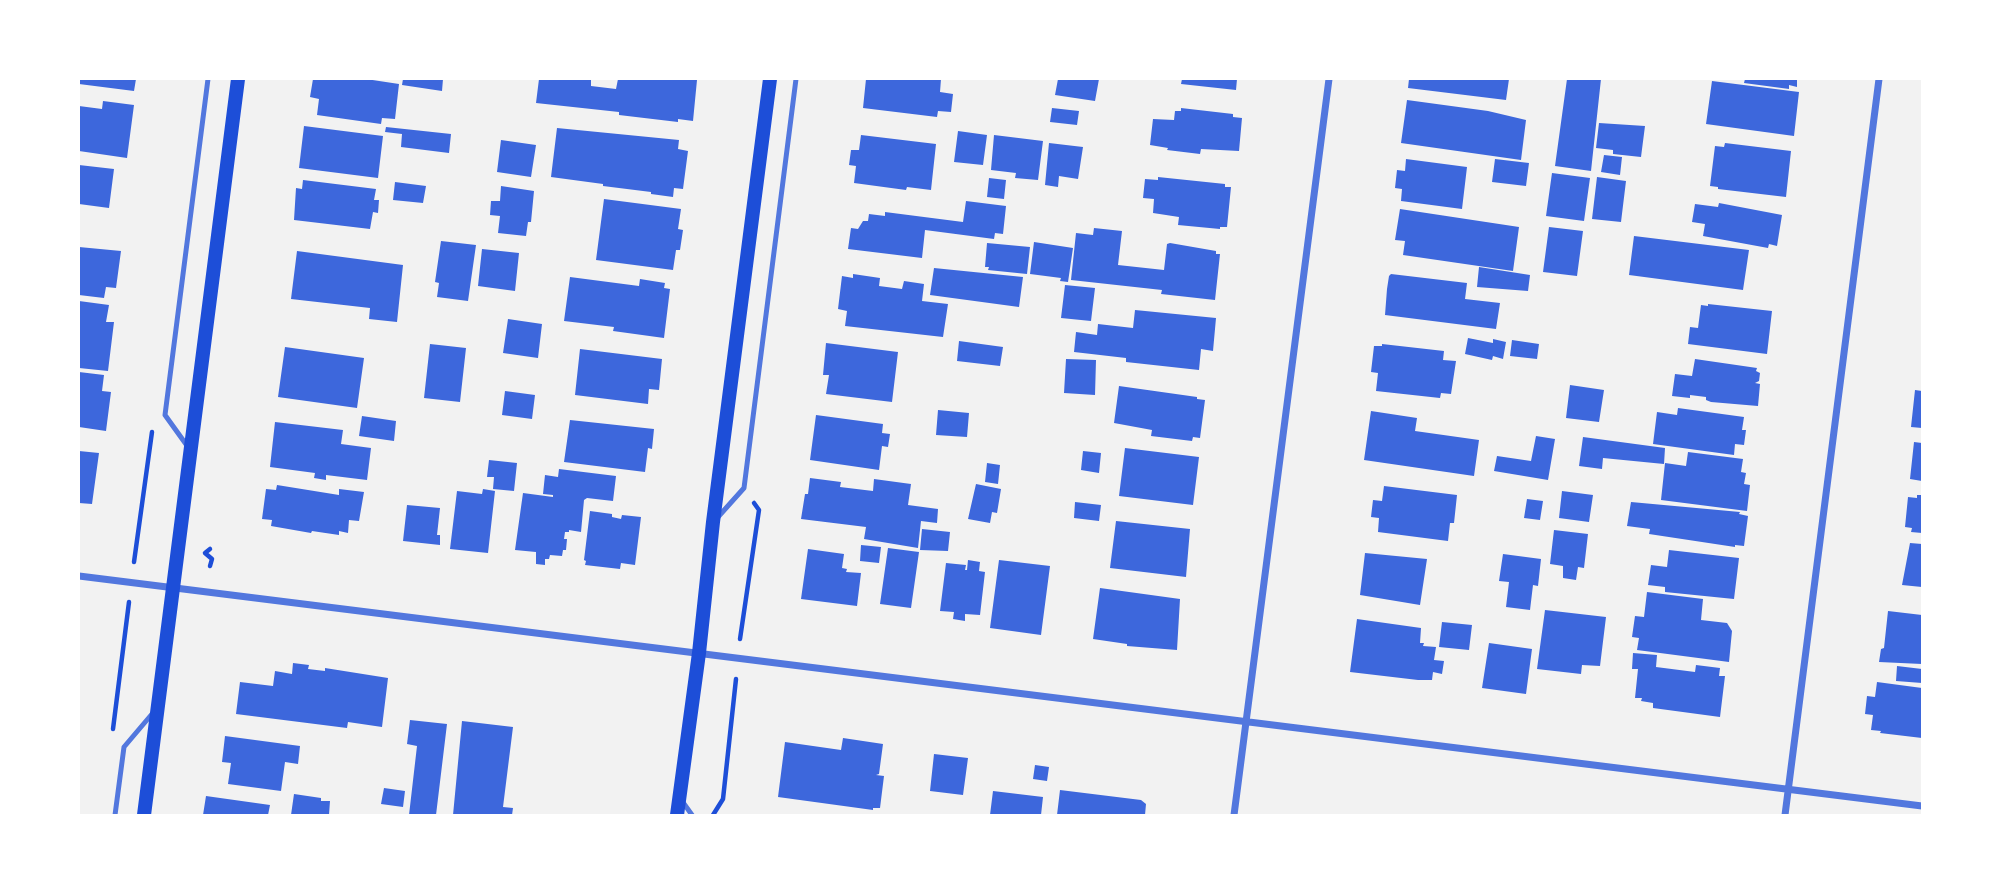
<!DOCTYPE html>
<style>
body{margin:0}
#map{position:relative;width:2001px;height:894px;overflow:hidden;background:#f2f2f2;font-family:"Zilla Slab",serif}
canvas{display:block}
.frame{position:absolute;inset:0;border:80px solid #fff;pointer-events:none}
</style>
<div id="map">
<canvas width="2001" height="894"></canvas>
<div class="frame"></div>
</div>
<script>
const context = document.querySelector('canvas').getContext('2d');
context.lineJoin = 'round';
function fill(path, color) { context.fillStyle = color; context.fill(path, 'evenodd'); }
const poly = rows => new Path2D(rows.map(r => 'M' + r).join(''));
function stroke(path, color, width, dash) { context.strokeStyle = color; context.lineWidth = width; context.lineCap = dash ? 'butt' : 'round'; context.setLineDash(dash || []); context.stroke(path); }
const building = poly([
 [79,79,136,79,134,91,79,84],
 [313,79,366,79,399,84,395,119,382,118,381,124,317,115,319,99,310,97],
 [403,79,443,79,442,91,402,85],
 [539,79,591,79,591,86,616,89,618,79,697,80,693,121,678,119,678,122,619,115,619,112,536,103],
 [866,79,941,79,940,92,953,94,951,112,938,111,937,117,863,108],
 [1058,79,1099,79,1095,101,1055,95],
 [1182,79,1237,79,1236,90,1181,84],
 [1409,79,1509,79,1506,100,1408,88],
 [1567,79,1601,79,1591,171,1555,166],
 [1745,79,1797,79,1797,87,1789,85,1789,89,1744,83],
 [1712,81,1799,92,1794,136,1706,124],
 [1407,100,1488,111,1526,120,1521,160,1401,143],
 [103,101,134,105,127,158,79,151,79,106,102,109],
 [1052,108,1079,111,1077,125,1050,122],
 [1181,108,1233,114,1233,117,1242,118,1239,151,1201,149,1200,154,1167,150,1168,148,1150,145,1153,119,1174,120,1175,111,1181,111],
 [1599,123,1645,126,1641,157,1613,154,1613,150,1596,148],
 [304,126,383,136,378,178,299,168],
 [386,127,451,134,449,153,401,147,402,134,385,132],
 [557,128,679,140,678,149,688,151,683,189,674,188,673,197,651,194,651,192,603,186,603,184,551,177],
 [958,131,987,135,983,165,954,162],
 [861,135,936,144,931,190,907,187,906,190,854,183,856,166,849,165,851,150,859,150],
 [994,135,1043,141,1038,180,1015,178,1016,173,991,170],
 [501,140,536,145,531,177,497,172],
 [1049,143,1083,147,1078,179,1059,176,1058,187,1045,185],
 [1725,143,1791,151,1786,197,1718,189,1718,187,1710,186,1715,146,1724,147],
 [1604,155,1622,157,1620,175,1601,172],
 [1406,159,1467,167,1462,209,1401,201,1402,189,1395,188,1397,170,1405,171],
 [1495,159,1529,163,1526,186,1492,182],
 [79,165,114,169,109,208,79,204],
 [1552,173,1590,178,1584,221,1546,216],
 [1158,177,1225,184,1225,187,1231,187,1227,227,1220,227,1220,229,1178,225,1179,217,1153,213,1154,199,1143,198,1145,179,1158,180],
 [1597,177,1626,181,1621,222,1592,219],
 [989,178,1006,180,1004,199,987,197],
 [303,180,376,189,374,200,379,200,378,213,373,212,370,229,294,220,296,188,302,189],
 [395,182,426,186,423,203,393,200],
 [501,186,534,191,531,222,528,222,526,236,498,233,500,216,490,215,491,201,500,201],
 [604,199,681,209,678,229,683,230,680,250,676,250,673,270,596,260],
 [966,201,1006,206,1003,234,995,233,994,239,925,230,922,258,848,249,851,228,858,229,863,221,868,221,869,214,885,216,885,212,963,222],
 [1719,203,1782,215,1777,246,1769,244,1768,248,1703,236,1705,224,1692,222,1695,204,1718,207],
 [1400,209,1519,227,1513,271,1403,255,1405,241,1395,240],
 [1549,227,1583,231,1577,276,1543,272],
 [1094,228,1122,231,1118,265,1164,270,1167,244,1170,243,1216,251,1216,254,1220,254,1215,300,1161,294,1162,290,1071,280,1076,233,1093,235],
 [1634,236,1749,250,1743,290,1629,275],
 [441,241,476,245,468,301,437,297,439,283,435,282],
 [1034,242,1073,248,1068,282,1060,281,1061,278,1030,274],
 [987,243,1030,247,1027,274,988,270,989,267,985,267],
 [79,247,121,251,116,288,106,287,104,298,79,295],
 [482,249,519,253,515,291,478,286],
 [297,251,403,265,397,322,369,319,370,308,291,299],
 [1479,267,1530,275,1528,291,1477,287],
 [934,268,1023,277,1019,307,930,295],
 [853,274,880,278,879,286,902,289,904,281,924,284,922,301,948,304,943,337,845,326,847,311,838,309,842,276,853,278],
 [1391,274,1467,283,1465,299,1500,303,1496,329,1385,315,1387,289,1389,276],
 [570,277,639,286,640,279,665,283,664,288,670,289,664,338,613,331,614,327,564,321],
 [1065,285,1095,288,1091,321,1061,318],
 [79,301,109,305,106,322,114,322,108,371,79,368],
 [1708,304,1772,311,1767,354,1688,344,1690,327,1698,328,1701,305,1708,306],
 [1135,310,1216,318,1213,351,1201,349,1199,370,1126,362,1126,358,1074,352,1076,332,1097,335,1098,324,1133,328],
 [508,319,542,324,538,358,503,353],
 [1468,338,1493,343,1493,339,1506,342,1503,359,1493,356,1492,360,1465,354],
 [1512,340,1539,344,1537,359,1510,356],
 [959,341,1003,347,1000,366,957,361],
 [826,343,898,352,892,402,826,394,829,375,823,375],
 [430,344,466,348,460,402,424,398],
 [1382,344,1444,351,1443,360,1456,361,1451,394,1441,393,1440,398,1376,391,1378,373,1371,372,1374,346,1382,346],
 [285,347,364,358,357,408,278,397],
 [580,349,662,359,659,390,649,389,648,404,575,395],
 [1066,359,1096,360,1095,395,1064,393],
 [1695,359,1757,368,1756,371,1760,373,1759,381,1755,383,1760,384,1758,406,1711,402,1706,400,1706,397,1690,395,1690,398,1672,396,1675,374,1692,376],
 [79,372,104,375,102,391,111,392,106,431,79,427],
 [1570,385,1604,390,1599,422,1566,418],
 [1119,386,1197,397,1197,399,1205,400,1200,438,1193,437,1192,441,1151,436,1152,430,1114,423],
 [1915,390,1922,391,1922,428,1911,427],
 [505,391,535,395,532,419,502,415],
 [1678,408,1744,417,1742,430,1746,430,1744,445,1735,444,1734,455,1653,444,1657,412,1677,415],
 [938,410,969,413,967,437,936,435],
 [1371,411,1417,418,1415,431,1479,440,1474,476,1364,460],
 [816,415,883,424,882,433,890,434,888,447,882,446,879,470,810,460],
 [362,416,396,421,394,441,359,436],
 [570,420,654,429,652,449,648,448,645,472,564,462],
 [275,422,343,430,341,444,371,448,367,480,326,475,326,480,314,478,315,473,270,467],
 [1536,436,1555,439,1548,480,1494,471,1497,456,1531,461],
 [1583,437,1665,448,1664,464,1603,458,1602,469,1579,466],
 [1914,442,1922,443,1922,481,1910,479],
 [1125,448,1199,457,1193,505,1119,496],
 [79,451,99,453,92,504,79,503],
 [1083,451,1101,453,1099,473,1081,470],
 [1688,452,1743,459,1741,472,1746,473,1744,484,1750,485,1747,511,1661,500,1665,463,1686,466],
 [489,460,517,463,514,491,493,489,494,477,487,477],
 [987,463,1000,465,998,484,985,482],
 [559,469,616,476,613,501,587,498,584,500,581,532,569,530,569,532,565,532,564,539,567,539,566,550,563,550,562,556,550,555,549,559,545,559,545,565,536,564,536,552,515,550,523,493,553,497,553,495,543,494,545,475,558,477],
 [810,478,841,482,840,487,873,491,874,479,911,484,908,505,938,509,937,523,921,521,918,548,864,539,866,527,801,519,805,494,808,494],
 [976,484,1001,489,997,513,992,512,990,523,968,519],
 [277,485,339,495,339,489,364,492,359,521,349,520,348,533,339,531,339,535,312,531,311,533,271,526,272,520,262,519,266,489,276,490],
 [1384,486,1457,495,1454,523,1450,523,1448,541,1378,532,1379,518,1371,517,1373,500,1382,501],
 [483,489,495,491,488,553,450,549,457,491,482,494],
 [1562,491,1593,495,1589,522,1559,518],
 [1917,495,1922,495,1922,533,1911,532,1912,528,1905,527,1908,497,1917,498],
 [1527,499,1543,501,1540,520,1524,518],
 [1075,502,1101,505,1099,521,1074,518],
 [1631,502,1740,512,1739,514,1748,516,1744,546,1735,545,1735,547,1649,534,1650,529,1627,526],
 [407,505,440,508,437,535,440,535,440,545,403,541],
 [590,511,612,514,612,517,621,519,622,515,641,517,635,565,621,563,620,569,585,565,586,561,584,560],
 [1116,521,1190,529,1186,577,1110,568],
 [922,529,950,532,948,551,920,550],
 [1554,530,1588,534,1584,568,1578,567,1576,580,1563,578,1563,566,1550,564],
 [1910,543,1922,544,1922,587,1902,585],
 [861,545,881,547,879,563,860,561],
 [888,548,919,552,911,608,880,604],
 [808,549,844,554,842,568,847,569,846,572,861,573,857,606,801,599],
 [1669,550,1739,558,1734,599,1665,592,1665,587,1648,585,1651,565,1667,567],
 [1365,553,1427,559,1420,605,1360,595],
 [1503,554,1541,559,1538,586,1533,585,1530,610,1506,607,1509,582,1499,581],
 [968,560,980,562,979,571,985,572,980,615,965,614,965,621,953,619,954,612,940,611,946,563,966,565,965,570,967,570],
 [999,560,1050,566,1041,635,990,628],
 [1100,588,1180,599,1177,650,1127,646,1127,644,1093,639],
 [1647,592,1703,599,1701,620,1727,623,1732,631,1729,662,1637,650,1639,638,1632,637,1635,616,1644,617],
 [1545,610,1606,617,1600,666,1582,665,1581,674,1537,669],
 [1888,611,1922,615,1922,664,1879,662,1881,649,1884,648],
 [1357,619,1421,628,1420,643,1424,643,1423,646,1436,647,1434,660,1444,661,1442,674,1433,672,1432,680,1418,680,1350,672],
 [1442,622,1472,625,1469,650,1439,647],
 [1489,643,1532,649,1526,694,1482,688],
 [1633,653,1657,655,1656,667,1695,672,1696,665,1720,668,1719,676,1725,676,1720,717,1653,708,1653,703,1641,701,1642,698,1635,698,1638,669,1632,669],
 [293,663,309,665,308,669,325,671,325,668,388,678,382,727,348,722,347,728,236,714,240,682,273,686,275,671,292,674],
 [1897,666,1922,669,1922,683,1896,681],
 [1877,682,1922,688,1922,738,1880,733,1881,731,1871,730,1873,715,1865,714,1867,696,1875,697],
 [410,720,447,724,436,815,409,815,417,746,407,744],
 [462,721,513,727,503,807,513,808,512,815,453,815],
 [225,736,300,746,298,764,285,762,281,791,228,784,231,763,222,762],
 [843,738,883,744,879,774,876,775,884,776,880,808,873,808,873,810,778,797,785,742,841,750],
 [934,754,968,758,963,795,930,791],
 [1035,765,1049,767,1047,781,1033,779],
 [384,788,405,791,403,807,381,804],
 [1060,790,1141,800,1146,804,1145,815,1057,815],
 [993,791,1043,797,1041,815,990,815],
 [294,794,321,798,321,801,330,801,329,815,291,815],
 [206,796,270,805,268,815,203,815]
]);
const path = poly([
 [210,549,205,553,212,559,210,566],
 [134,562,152,432],
 [740,639,759,510,754,503],
 [113,729,129,602],
 [713,815,723,799,736,679]
]);
const service = poly([
 [188,447,165,415,208,79],
 [718,517,744,488,796,79],
 [682,801,692,815],
 [115,815,124,747,152,714]
]);
const minor = poly([
 [79,576,1922,806],
 [1234,815,1329,79],
 [1785,815,1879,79]
]);
const secondary = poly([
 [144,815,238,79],
 [677,815,699,653,713,522,770,79]
]);
fill(building, '#3d67dc');
stroke(path, '#1d4ed8', 4.5);
stroke(service, '#5277de', 5);
stroke(minor, '#5277de', 7);
stroke(secondary, '#1d4ed8', 14);
</script>
